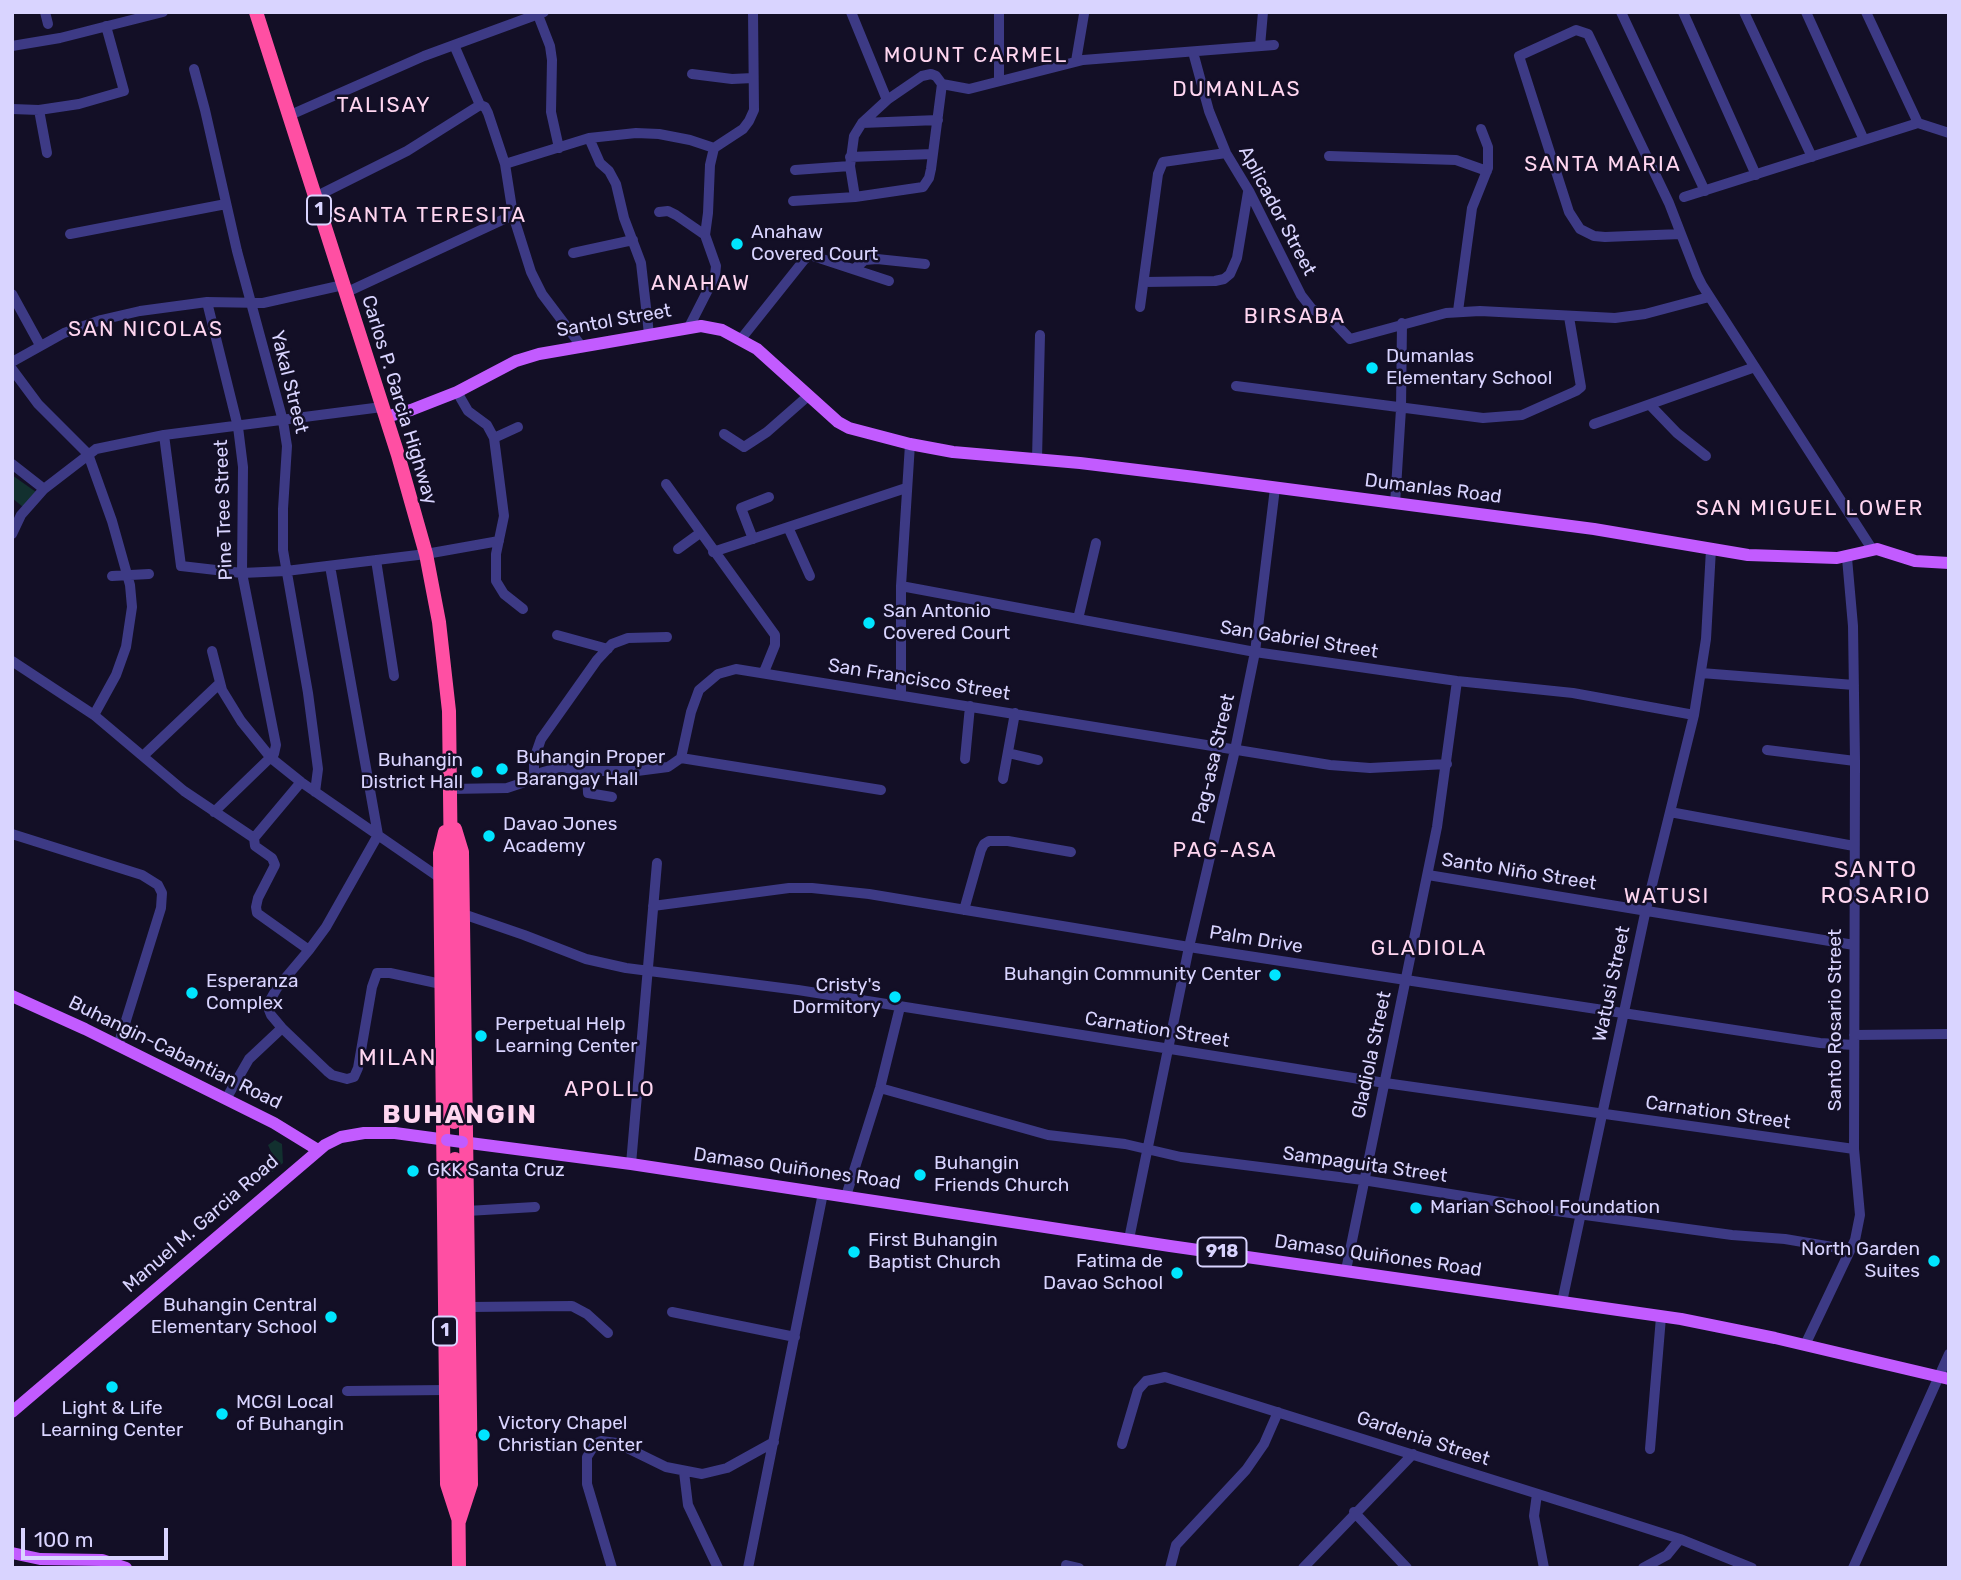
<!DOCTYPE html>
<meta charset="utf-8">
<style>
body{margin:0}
#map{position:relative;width:1961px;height:1580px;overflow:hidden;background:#130f26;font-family:Rubik,sans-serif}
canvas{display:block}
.frame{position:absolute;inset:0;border:14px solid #d9d4ff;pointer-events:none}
.scale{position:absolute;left:21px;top:1528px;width:147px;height:32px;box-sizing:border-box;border:4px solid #d9d4ff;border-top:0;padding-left:9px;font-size:21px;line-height:24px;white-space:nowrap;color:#d9d4ff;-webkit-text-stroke:5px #130f26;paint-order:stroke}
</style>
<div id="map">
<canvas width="1961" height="1580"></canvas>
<div class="frame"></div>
<div class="scale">100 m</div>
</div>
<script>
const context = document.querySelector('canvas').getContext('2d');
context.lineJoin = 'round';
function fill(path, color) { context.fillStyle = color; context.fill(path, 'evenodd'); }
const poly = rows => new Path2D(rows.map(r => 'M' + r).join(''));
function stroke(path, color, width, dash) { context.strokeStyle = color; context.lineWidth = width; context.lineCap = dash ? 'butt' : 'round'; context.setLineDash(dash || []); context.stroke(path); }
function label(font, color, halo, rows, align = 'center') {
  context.font = font + ' Rubik,sans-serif'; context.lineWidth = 5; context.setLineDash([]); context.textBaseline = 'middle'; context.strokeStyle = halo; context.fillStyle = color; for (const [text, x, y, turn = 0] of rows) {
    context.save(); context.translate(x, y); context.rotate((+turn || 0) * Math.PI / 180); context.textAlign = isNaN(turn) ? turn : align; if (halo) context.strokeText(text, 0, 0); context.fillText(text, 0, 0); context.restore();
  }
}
const green = poly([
 [12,475,36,492,23,507,12,498],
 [275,1140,282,1144,283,1163,271,1173,272,1154,268,1145]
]);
const minor = poly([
 [45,12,48,24],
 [851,12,887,100],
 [999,12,999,81],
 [1621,12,1705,191],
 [1683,12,1756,175],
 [1744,12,1812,157],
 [1806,12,1864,140],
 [1866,12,1918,123],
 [538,15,550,46,552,60,551,112,559,148],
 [454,45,480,105,485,107,488,113,505,164,513,215,531,272,542,294,582,347],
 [12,46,60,38,163,12],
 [1260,46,1263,12],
 [1193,52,1209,111,1226,153,1249,191,1301,295,1312,309,1332,320,1350,339,1446,313,1480,311,1615,318,1645,314,1709,297],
 [1076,61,1084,14],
 [194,69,205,110,237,251,283,421,287,446,283,509,283,550,308,693,318,769,315,792],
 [692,74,732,79,753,78],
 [12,109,39,110,79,104,124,91,106,26],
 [39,110,47,153],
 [288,116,424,56,544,12],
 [862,123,938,120],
 [1918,123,1949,133],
 [589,138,600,163,609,171,616,184,624,218,641,263,649,334],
 [1329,156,1456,160,1487,171],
 [850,157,933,154],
 [505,164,589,138,636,133,659,134,690,140,714,148],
 [795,170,850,166],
 [315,197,407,151,480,105],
 [855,197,850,166,854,136,862,123,887,100,922,76,931,74,936,76,942,84,969,89,1083,60,1274,45],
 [1684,197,1918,123],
 [793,201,855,197,923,187,929,178,931,169,942,84],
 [659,212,668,211,676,215,705,235],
 [70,234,226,204],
 [1681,234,1605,237,1594,236,1580,229,1569,212,1519,56,1576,30,1588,34,1669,203,1681,234,1697,275,1702,285,1872,549],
 [573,253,633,240],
 [854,269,865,260,877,259,925,264],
 [1144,282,1215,281,1224,279,1230,274,1237,258,1248,192],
 [345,293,513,215],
 [12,294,40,345],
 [207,302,238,427,243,467,242,573,276,745,274,754,214,812],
 [1140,307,1158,174,1163,162,1226,153],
 [1458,311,1472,208,1488,168,1488,147,1481,129],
 [689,327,715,276,716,266,705,235,708,213,710,165,714,148,743,129,749,121,754,110,753,12],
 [741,339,804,260,810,255,889,281],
 [12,362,64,333,101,320,140,311,207,302,263,303,343,285],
 [12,369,38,404,88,454,112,521,130,585,132,607,126,647,116,675,94,715],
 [1236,386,1483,418,1522,415,1576,391,1581,387,1569,317],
 [457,392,468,411,487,425,494,438,504,516,496,554,496,581,504,594,523,609],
 [1650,405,1677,433,1706,456],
 [1594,424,1755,367],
 [724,434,744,447,767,432,808,396],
 [164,435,181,566,242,573,286,571,426,554,499,541],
 [494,438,518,427],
 [1037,459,1040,335],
 [12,464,44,489],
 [666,484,775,635,775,645,764,672],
 [1395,504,1401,409,1402,323],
 [788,527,810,576],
 [12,534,21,515,44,489,96,449,164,435,382,407],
 [753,539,741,508,769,497],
 [678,549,700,533],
 [713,552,906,488],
 [376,560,394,676],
 [330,566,378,835,326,927,309,950,277,988,269,1002,269,1010,271,1015,282,1028,327,1071,332,1075,347,1079,354,1077,358,1068,372,987,377,973,390,973,441,984],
 [112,576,149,574],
 [901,586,1255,652,1457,681,1573,693,1694,715],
 [1078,619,1096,543],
 [557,635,608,649],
 [212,651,222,690,241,721,271,758,301,782,440,878],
 [12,661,94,715,184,791,254,838],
 [1701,673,1854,685],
 [901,694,901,586,910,444],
 [1767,750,1855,761],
 [1008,753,1038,760],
 [143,756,219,684],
 [681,758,881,790],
 [965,759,970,706],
 [587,771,588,793,612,797],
 [534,776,534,759,541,739,597,660,612,644,628,638,667,637],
 [1003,779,1015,713],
 [450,789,507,788,522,783,543,772,561,767,587,771,637,771,668,767,681,758,691,712,699,690,718,674,736,669,1330,765,1370,768,1447,764],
 [1670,812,1854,846],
 [12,834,142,875,158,885,162,893,161,908,118,1046],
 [254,838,255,846,272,858,275,865,258,898,256,907,257,913,309,950],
 [254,838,301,782],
 [1428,875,1854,945],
 [653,906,789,888,812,888,869,894,1189,947,1820,1043,1854,1045],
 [964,910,981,850,984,844,989,841,1008,841,1071,852],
 [463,914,524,935,586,959,626,968,798,990,1385,1083,1854,1149],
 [1854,1035,1949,1034],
 [880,1088,1048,1135,1125,1144,1181,1157,1363,1180,1556,1211,1732,1235,1785,1239,1850,1250],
 [226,1099,249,1059,282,1028],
 [631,1164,657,863],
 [846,1196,880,1088,900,1007],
 [467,1211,535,1207],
 [1129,1239,1189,947,1235,750,1255,652,1275,488],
 [1346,1270,1437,827,1457,681],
 [1562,1302,1646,909,1694,715,1706,639,1711,549],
 [469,1307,572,1306,587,1314,608,1333],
 [672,1312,795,1337],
 [1805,1345,1855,1240,1860,1215,1854,1149,1855,761,1853,626,1847,558],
 [347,1391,446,1390],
 [1122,1444,1138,1390,1146,1381,1165,1377,1605,1515,1680,1539,1752,1568],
 [1650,1449,1661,1317],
 [684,1472,688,1505,718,1568],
 [1537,1494,1534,1516,1544,1568],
 [1354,1512,1407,1568],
 [1066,1565,1079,1568],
 [612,1568,587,1484,587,1457,595,1444,601,1441,617,1443,666,1467,702,1474,727,1468,774,1442],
 [748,1568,823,1193],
 [1170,1568,1176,1545,1246,1470,1264,1444,1278,1412],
 [1303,1568,1413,1454],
 [1643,1568,1667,1555,1680,1539],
 [1853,1568,1949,1354]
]);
const major = poly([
 [386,417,411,410,457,392,516,361,539,354,701,326,722,330,757,349,838,422,849,428,910,444,953,452,1080,463,1195,477,1594,529,1748,555,1837,558,1877,549,1915,561,1949,563],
 [12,996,85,1029,274,1123,318,1150],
 [462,1142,631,1164,1170,1246,1681,1319,1775,1338,1949,1379],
 [12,1412,325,1145,341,1137,364,1133,395,1133,447,1140],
 [12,1553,40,1559,102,1560,126,1568]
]);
const highway = poly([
 [256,12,398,455,426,554,439,622,449,711,454,1122],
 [455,829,462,852,471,1484,459,1521],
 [445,832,440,853,447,1484,459,1521],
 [455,1159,459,1568]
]);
const majorBridge = poly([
 [447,1140,462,1142]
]);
const markers = [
 [737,244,7,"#00e5ff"],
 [1372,368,7,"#00e5ff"],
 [869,623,7,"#00e5ff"],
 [502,769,7,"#00e5ff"],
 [477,772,7,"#00e5ff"],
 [489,836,7,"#00e5ff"],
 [1275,975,7,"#00e5ff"],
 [192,993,7,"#00e5ff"],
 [895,997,7,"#00e5ff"],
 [481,1036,7,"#00e5ff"],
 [413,1171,7,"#00e5ff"],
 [920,1175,7,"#00e5ff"],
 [1416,1208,7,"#00e5ff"],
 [854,1252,7,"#00e5ff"],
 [1934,1261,7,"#00e5ff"],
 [1177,1273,7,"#00e5ff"],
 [331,1317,7,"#00e5ff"],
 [112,1387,7,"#00e5ff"],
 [222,1414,7,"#00e5ff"],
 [484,1435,7,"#00e5ff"]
];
const shields = [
 [319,210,24],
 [1222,1252,49],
 [445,1331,24]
];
const shieldNames = [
 ["1",319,210],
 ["918",1222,1252],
 ["1",445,1331]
];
const streetNames = [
 ["Aplicador Street",1277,211,62],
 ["Santol Street",614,321,-10],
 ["Yakal Street",289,382,76],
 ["Carlos P. Garcia Highway",399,400,73],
 ["Dumanlas Road",1433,489,7],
 ["Pine Tree Street",224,510,-92],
 ["San Gabriel Street",1299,640,9],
 ["San Francisco Street",919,680,9],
 ["Pag-asa Street",1214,759,-77],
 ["Santo Niño Street",1519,872,9],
 ["Palm Drive",1256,940,9],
 ["Watusi Street",1612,984,-78],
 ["Santo Rosario Street",1836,1020,-90],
 ["Carnation Street",1157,1030,9],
 ["Buhangin-Cabantian Road",175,1053,26],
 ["Gladiola Street",1372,1055,-78],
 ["Carnation Street",1718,1113,8],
 ["Sampaguita Street",1365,1165,8],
 ["Damaso Quiñones Road",797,1169,8],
 ["Manuel M. Garcia Road",201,1224,-41],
 ["Damaso Quiñones Road",1378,1256,8],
 ["Gardenia Street",1423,1439,18]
];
const poiNames = [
 ["Anahaw",751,233],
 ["Covered Court",751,255],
 ["Dumanlas",1386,357],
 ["Elementary School",1386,379],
 ["San Antonio",883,612],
 ["Covered Court",883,634],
 ["Buhangin Proper",516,758],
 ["Barangay Hall",516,780],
 ["Buhangin",463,761,"right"],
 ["District Hall",463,783,"right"],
 ["Davao Jones",503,825],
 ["Academy",503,847],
 ["Buhangin Community Center",1261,975,"right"],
 ["Esperanza",206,982],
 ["Complex",206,1004],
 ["Cristy's",881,986,"right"],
 ["Dormitory",881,1008,"right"],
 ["Perpetual Help",495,1025],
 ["Learning Center",495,1047],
 ["Buhangin",934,1164],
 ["Friends Church",934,1186],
 ["GKK Santa Cruz",427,1171],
 ["Marian School Foundation",1430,1208],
 ["First Buhangin",868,1241],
 ["Baptist Church",868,1263],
 ["North Garden",1920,1250,"right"],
 ["Suites",1920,1272,"right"],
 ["Fatima de",1163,1262,"right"],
 ["Davao School",1163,1284,"right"],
 ["Buhangin Central",317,1306,"right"],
 ["Elementary School",317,1328,"right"],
 ["MCGI Local",236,1403],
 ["of Buhangin",236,1425],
 ["Light & Life",112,1409,"center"],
 ["Learning Center",112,1431,"center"],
 ["Victory Chapel",498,1424],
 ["Christian Center",498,1446]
];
const neighbourhoodNames = [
 ["MOUNT CARMEL",976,56],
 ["DUMANLAS",1237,90],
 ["TALISAY",384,106],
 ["SANTA MARIA",1603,165],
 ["SANTA TERESITA",430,216],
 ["ANAHAW",701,284],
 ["BIRSABA",1295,317],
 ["SAN NICOLAS",146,330],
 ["SAN MIGUEL LOWER",1810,509],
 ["PAG-ASA",1225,851],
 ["WATUSI",1667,897],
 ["GLADIOLA",1429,949],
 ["APOLLO",610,1090]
];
const quarterNames = [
 ["SANTO",1876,870],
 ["ROSARIO",1876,896],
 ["MILAN",398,1058]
];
const districtNames = [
 ["BUHANGIN",460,1115]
];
fill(green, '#12302f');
stroke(minor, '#3d3a85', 10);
stroke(major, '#c25bff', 12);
stroke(highway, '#ff4fa3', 14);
stroke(majorBridge, '#c25bff', 12);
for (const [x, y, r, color] of markers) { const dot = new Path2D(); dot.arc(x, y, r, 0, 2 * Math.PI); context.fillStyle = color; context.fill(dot); stroke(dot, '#130f26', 2.5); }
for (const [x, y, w] of shields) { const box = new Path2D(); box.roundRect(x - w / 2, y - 14.5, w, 29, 5); context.fillStyle = '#130f26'; context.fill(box); stroke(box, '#d9d4ff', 2); }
label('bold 18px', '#d9d4ff', null, shieldNames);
label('19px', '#d9d4ff', '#130f26', streetNames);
label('19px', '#d9d4ff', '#130f26', poiNames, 'left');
context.letterSpacing = '2px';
label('21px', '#ffd6f0', '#130f26', neighbourhoodNames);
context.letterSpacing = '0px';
context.letterSpacing = '2px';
label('23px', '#ffd6f0', '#130f26', quarterNames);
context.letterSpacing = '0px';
context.letterSpacing = '2px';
label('bold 26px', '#ffd6f0', '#130f26', districtNames);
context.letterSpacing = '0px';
</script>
